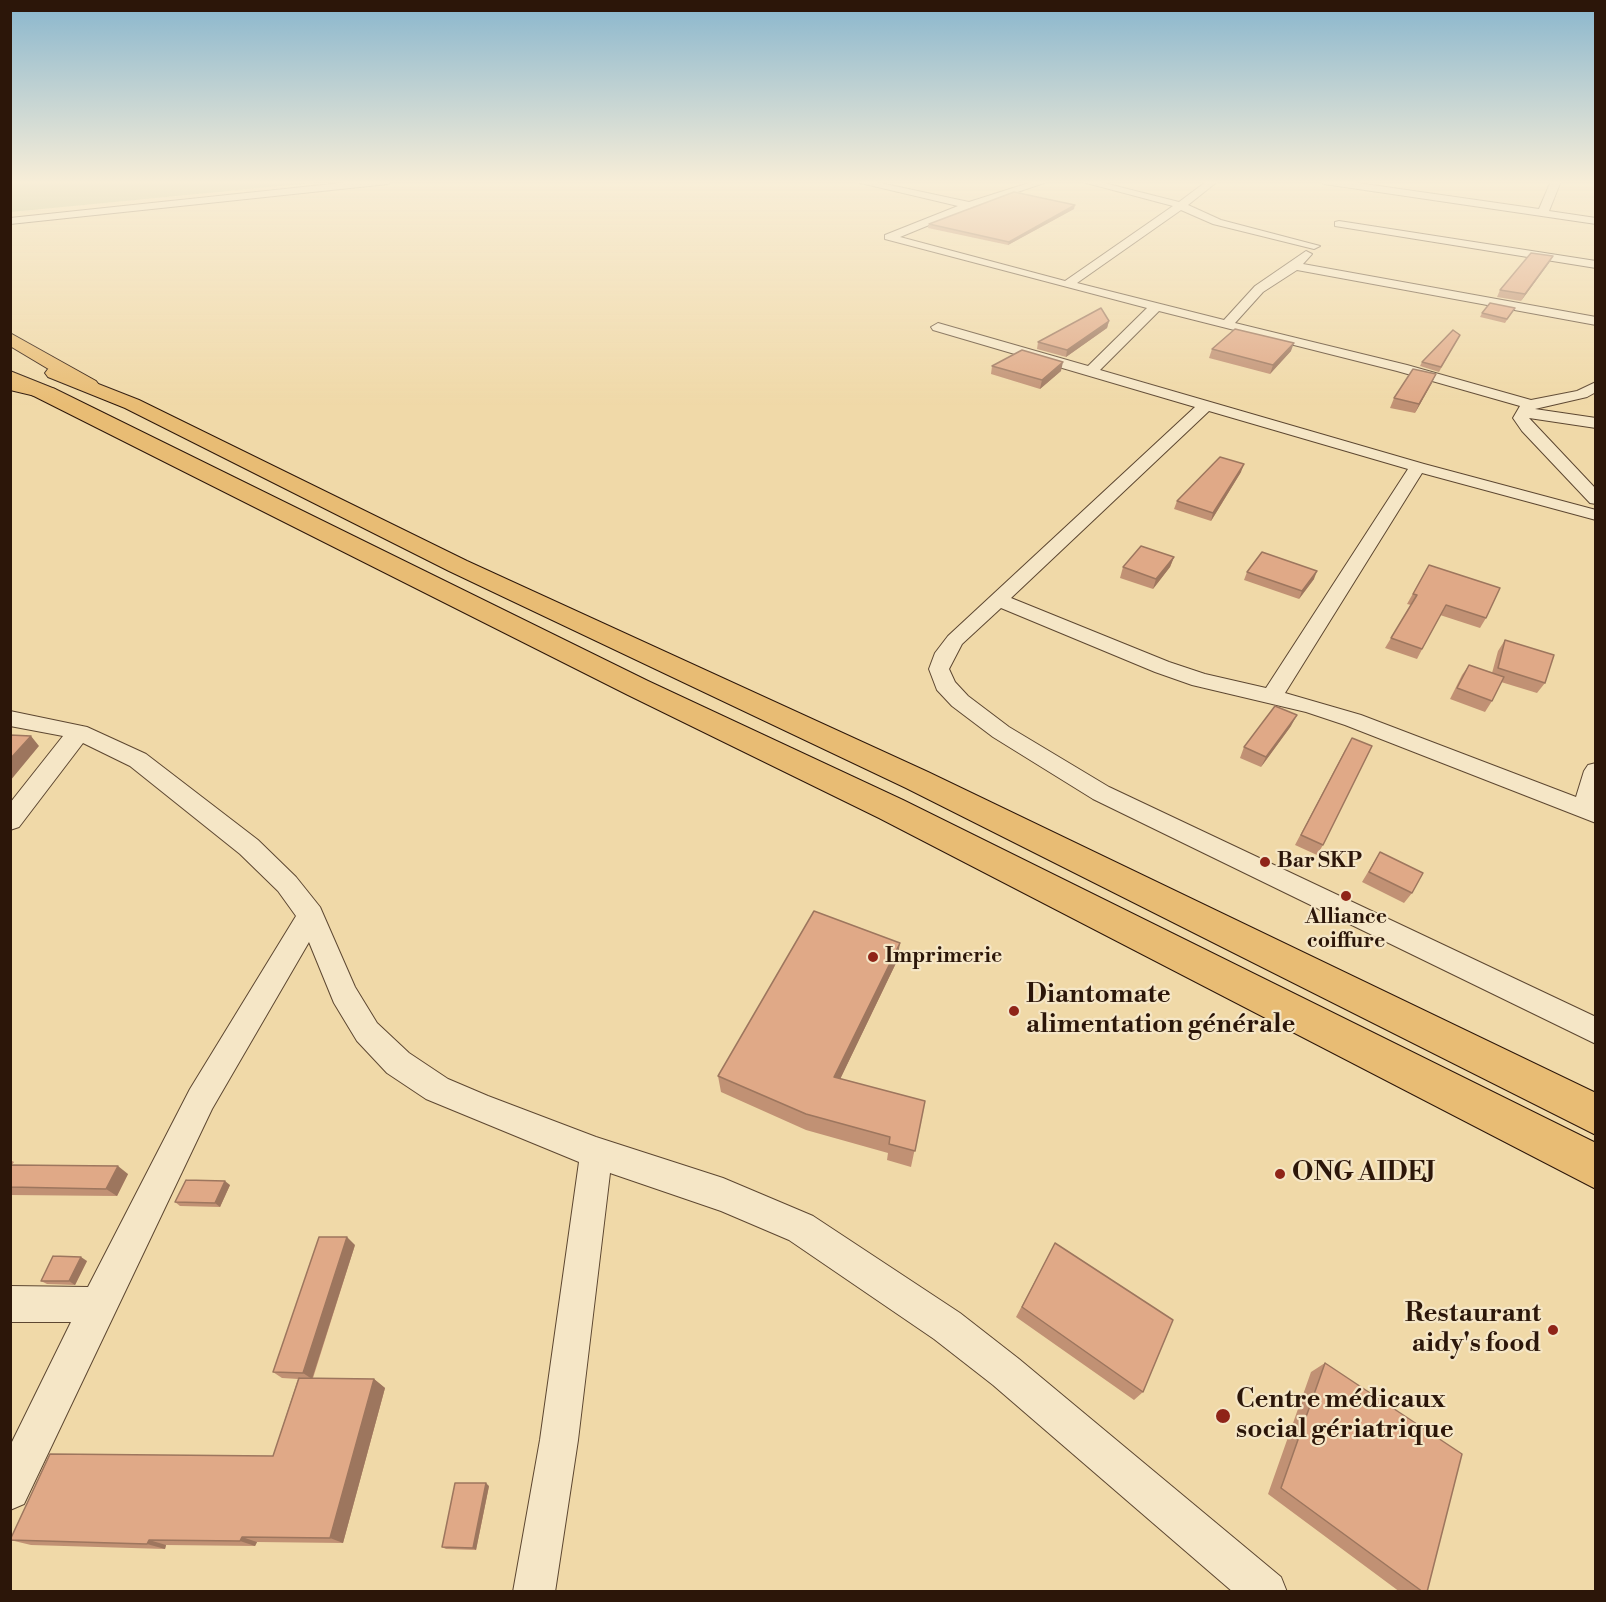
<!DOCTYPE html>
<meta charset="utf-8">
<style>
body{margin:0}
#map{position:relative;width:1606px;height:1602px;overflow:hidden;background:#f0d9a8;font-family:"Libre Bodoni",serif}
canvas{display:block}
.frame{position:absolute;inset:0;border:12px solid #2c1609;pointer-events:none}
</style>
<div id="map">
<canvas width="1606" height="1602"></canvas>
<div class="frame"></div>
</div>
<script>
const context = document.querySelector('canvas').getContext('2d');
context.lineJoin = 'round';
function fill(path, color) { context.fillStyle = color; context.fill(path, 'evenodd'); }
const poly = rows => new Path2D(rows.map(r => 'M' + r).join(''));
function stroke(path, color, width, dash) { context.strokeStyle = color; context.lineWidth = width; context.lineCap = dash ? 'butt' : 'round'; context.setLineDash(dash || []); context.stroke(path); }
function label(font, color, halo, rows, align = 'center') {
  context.font = font + ' "Libre Bodoni",serif'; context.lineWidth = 4.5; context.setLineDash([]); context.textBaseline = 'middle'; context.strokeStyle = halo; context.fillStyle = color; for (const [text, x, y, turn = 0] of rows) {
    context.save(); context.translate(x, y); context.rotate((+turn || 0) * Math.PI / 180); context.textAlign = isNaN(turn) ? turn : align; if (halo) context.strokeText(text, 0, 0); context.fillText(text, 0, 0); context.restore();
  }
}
const green = poly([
 [11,181,332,181,11,212]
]);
const minor = poly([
 [360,181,393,181,388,184,10,224,10,218,360,181],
 [852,181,871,181,969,202,1035,181,1050,181,973,207,900,237,1065,281,1173,206,1079,181,1096,181,1179,202,1207,181,1218,181,1188,205,1221,220,1320,246,1314,249,1213,224,1181,210,1077,283,1224,320,1255,286,1306,251,1312,254,1303,264,1596,317,1596,325,1297,270,1263,292,1235,323,1407,365,1531,400,1577,391,1596,382,1596,392,1587,397,1535,409,1596,418,1596,428,1529,418,1596,489,1596,504,1590,503,1522,431,1513,418,1520,406,1397,371,1159,311,1100,370,1424,464,1596,510,1596,520,1422,473,1285,693,1361,715,1576,797,1584,771,1588,765,1596,763,1596,823,1345,725,1306,712,1192,685,1155,672,1001,608,962,644,949,669,955,682,968,696,1009,727,1109,787,1596,1017,1596,1044,1093,799,993,737,952,706,937,690,929,669,935,653,948,636,1195,407,933,330,931,327,938,323,1088,366,1147,308,885,239,885,235,958,206,852,181],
 [1209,411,1408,469,1266,688,1205,674,1169,662,1011,598,1209,411],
 [1319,181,1344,181,1539,209,1551,181,1561,181,1549,211,1596,218,1596,224,1324,184,1319,181],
 [1339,221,1596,261,1596,268,1335,226,1335,222,1339,221],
 [10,711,87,727,146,754,258,840,296,877,320,907,355,987,377,1023,409,1053,448,1079,488,1096,596,1137,723,1178,813,1216,960,1313,1019,1359,1281,1577,1287,1592,1233,1592,993,1385,934,1339,789,1240,721,1211,610,1173,578,1440,555,1592,513,1592,540,1440,579,1162,426,1099,387,1073,357,1041,334,1003,309,942,212,1109,24,1504,10,1510,10,1446,71,1322,10,1322,10,1286,88,1287,190,1089,296,916,278,891,240,854,130,766,83,743,19,827,10,830,10,803,63,736,10,726,10,711]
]);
const primary = poly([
 [55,367,139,400,467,561,928,772,1596,1093,1596,1135,906,788,449,571,125,408,48,377,45,373,48,369,55,367],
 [10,371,55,389,648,681,903,800,1596,1143,1596,1189,879,818,628,695,10,384,10,371]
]);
const trunk = poly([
 [10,333,96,381,99,385,96,389,89,391,82,389,10,346,10,333],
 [10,378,55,389,58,393,55,397,48,399,10,390,10,378]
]);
const wall = poly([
 [1074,209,1008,245,928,228,929,224],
 [1553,256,1549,263,1521,301,1497,297,1500,290],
 [1515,308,1505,323,1480,317,1482,313],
 [1109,321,1107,328,1066,357,1037,349,1038,342],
 [1457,339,1439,372,1420,366,1422,362],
 [1212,349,1291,351,1270,374,1209,358],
 [992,366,1061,371,1040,389,991,374],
 [1432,383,1415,413,1390,408,1394,398],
 [1241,472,1211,521,1174,509,1177,501],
 [1174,557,1170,567,1153,589,1120,578,1123,567],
 [1429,565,1486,618,1480,628,1440,615,1417,659,1385,648,1411,605,1407,604],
 [1247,572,1314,579,1299,599,1244,580],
 [1505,640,1545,683,1537,693,1501,682,1492,701,1485,712,1450,699,1462,675,1469,665,1492,673,1498,651],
 [1291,726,1261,767,1240,758,1244,747],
 [1346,748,1323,845,1317,855,1295,845],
 [1380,852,1412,893,1404,903,1362,882],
 [897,961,840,1079,925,1101,911,1167,887,1160,888,1153,806,1130,721,1092,718,1076],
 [10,1160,14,1162,12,1165,128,1174,117,1196,10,1195],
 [230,1185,220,1207,180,1206,175,1202],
 [1055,1243,1143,1392,1134,1400,1016,1317],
 [355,1245,313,1378,374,1379,385,1388,343,1543,257,1542,255,1546,166,1545,165,1549,31,1545,10,1540,273,1456,298,1379,282,1378,273,1372],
 [87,1261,75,1285,47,1284,41,1281],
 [1325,1363,1427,1592,1400,1592,1268,1494,1311,1372],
 [489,1486,476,1550,446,1549,442,1547]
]);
const shadedWall = poly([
 [1075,205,1074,209,1008,245,1009,242],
 [1553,256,1549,263,1521,301,1525,294],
 [1109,321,1107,328,1066,357,1067,350],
 [1294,343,1291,351,1270,374,1273,365],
 [1063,362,1061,371,1040,389,1042,380],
 [1436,374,1432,383,1415,413,1419,404],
 [1244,464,1241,472,1211,521,1213,513],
 [1174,557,1170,567,1153,589,1156,579],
 [1317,571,1314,579,1299,599,1302,591],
 [1297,715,1291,726,1261,767,1266,757],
 [31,736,39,746,10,781,10,759],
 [900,943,897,961,833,1094,834,1077],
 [118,1166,128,1174,117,1196,106,1189],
 [225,1181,230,1185,220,1207,215,1203],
 [347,1237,355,1245,312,1379,303,1373],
 [81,1257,87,1261,75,1285,69,1281],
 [374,1379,385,1388,343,1543,330,1538],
 [486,1483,489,1486,476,1550,473,1548],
 [242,1537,257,1542,255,1546,240,1541],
 [149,1540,166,1545,165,1549,147,1544]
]);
const building = poly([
 [1014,192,1075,205,1009,242,929,224,1014,192],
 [1531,253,1553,256,1525,294,1500,290,1531,253],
 [1490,303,1515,308,1507,319,1482,313,1490,303],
 [1101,308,1109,321,1067,350,1038,342,1101,308],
 [1235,329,1294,343,1273,365,1212,349,1235,329],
 [1453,330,1460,335,1441,367,1422,362,1453,330],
 [1022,350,1063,362,1042,380,992,366,1022,350],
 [1413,369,1436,374,1419,404,1394,398,1413,369],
 [1220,457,1244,464,1213,513,1177,501,1220,457],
 [1141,546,1174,557,1156,579,1123,567,1141,546],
 [1262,552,1317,571,1302,591,1247,572,1262,552],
 [1429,565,1500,588,1486,618,1446,605,1422,649,1391,638,1417,595,1413,594,1429,565],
 [1505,640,1554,655,1545,683,1498,668,1505,640],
 [1469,665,1504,677,1492,701,1457,688,1469,665],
 [1275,706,1297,715,1266,757,1244,747,1275,706],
 [10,735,31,736,10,759,10,735],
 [1352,738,1372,746,1323,845,1301,835,1352,738],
 [1380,852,1423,873,1412,893,1369,872,1380,852],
 [814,911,900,943,834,1077,925,1101,915,1151,889,1144,890,1137,806,1114,718,1076,814,911],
 [10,1165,118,1166,106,1189,10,1187,10,1165],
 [186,1180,225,1181,215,1203,175,1202,186,1180],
 [319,1237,347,1237,303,1373,273,1372,319,1237],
 [1055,1243,1173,1320,1143,1392,1022,1307,1055,1243],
 [53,1256,81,1257,69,1281,41,1281,53,1256],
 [1325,1363,1462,1454,1427,1592,1423,1592,1281,1488,1325,1363],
 [299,1378,374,1379,330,1538,242,1537,240,1541,149,1540,147,1544,10,1540,50,1454,273,1456,299,1378],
 [455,1483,486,1483,473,1548,442,1547,455,1483]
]);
const markers = [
 [1265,862,6,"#8f2418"],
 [1346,896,6,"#8f2418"],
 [873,957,6,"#8f2418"],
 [1014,1011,6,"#8f2418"],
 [1280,1174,6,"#8f2418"],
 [1553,1330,6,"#8f2418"],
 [1223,1416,8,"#8f2418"]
];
const poiNames = [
 ["Bar SKP",1277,862],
 ["Alliance",1346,918,"center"],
 ["coiffure",1346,942,"center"],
 ["Imprimerie",885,957]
];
const nearPoinames = [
 ["Diantomate",1026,996],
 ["alimentation générale",1026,1026],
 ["ONG AIDEJ",1292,1174],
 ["Restaurant",1541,1315,"right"],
 ["aidy's food",1541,1345,"right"],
 ["Centre médicaux",1236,1401],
 ["social gériatrique",1236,1431]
];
fill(green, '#b8bf89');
stroke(minor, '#5d4731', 2);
stroke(primary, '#2c1609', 2);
stroke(trunk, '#2c1609', 2);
fill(minor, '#f5e6c6');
fill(primary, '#e8bc74');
fill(trunk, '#e8bc74');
fill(wall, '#c19174');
fill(shadedWall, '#9d765e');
fill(building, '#e0a987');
stroke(building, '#9d765e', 1.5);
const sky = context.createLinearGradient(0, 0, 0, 405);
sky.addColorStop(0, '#89b6cd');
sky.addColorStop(0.45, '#f8eed8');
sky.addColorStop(1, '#f8eed800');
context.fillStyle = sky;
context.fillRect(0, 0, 1606, 405);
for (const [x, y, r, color] of markers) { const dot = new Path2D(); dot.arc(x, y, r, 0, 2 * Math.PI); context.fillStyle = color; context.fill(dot); stroke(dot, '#f5e6c6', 2); }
label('bold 21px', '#2c1609', '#f5e6c6', poiNames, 'left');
label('bold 26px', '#2c1609', '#f5e6c6', nearPoinames, 'left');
</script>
